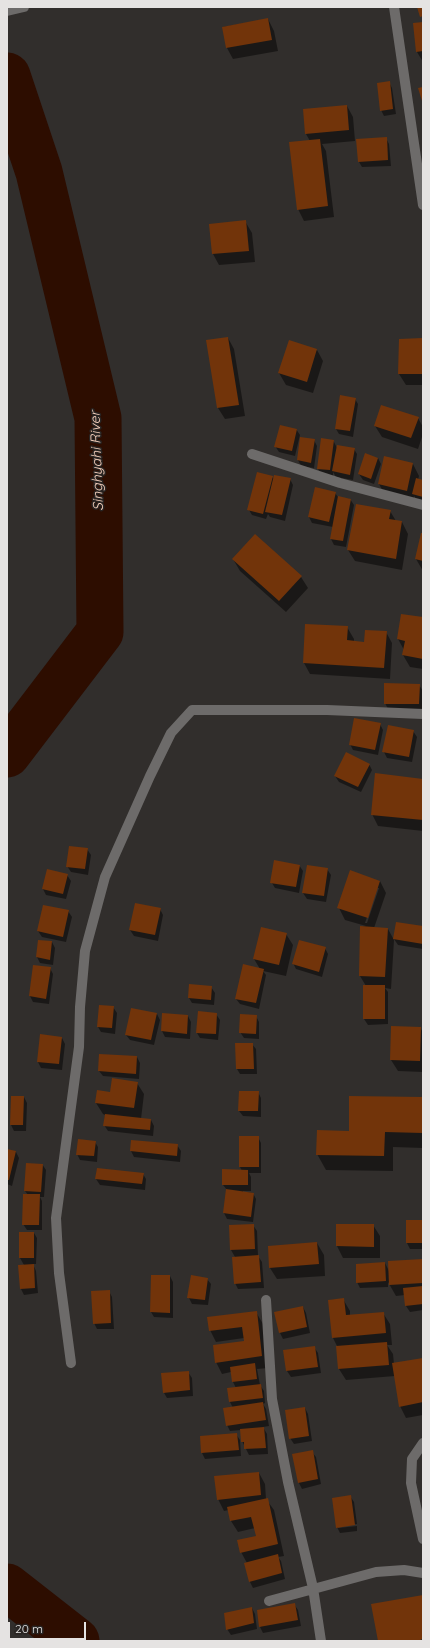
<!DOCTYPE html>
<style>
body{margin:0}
#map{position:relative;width:430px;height:1648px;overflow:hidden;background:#312e2c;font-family:Quicksand,sans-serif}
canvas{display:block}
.frame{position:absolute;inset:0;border:8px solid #e5e3e2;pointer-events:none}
.scale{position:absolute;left:8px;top:1622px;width:78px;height:18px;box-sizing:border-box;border:2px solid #e5e3e2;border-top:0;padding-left:5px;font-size:12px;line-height:14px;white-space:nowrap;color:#e5e3e2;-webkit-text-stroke:3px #282422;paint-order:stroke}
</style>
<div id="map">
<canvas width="430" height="1648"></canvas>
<div class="frame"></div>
<div class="scale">20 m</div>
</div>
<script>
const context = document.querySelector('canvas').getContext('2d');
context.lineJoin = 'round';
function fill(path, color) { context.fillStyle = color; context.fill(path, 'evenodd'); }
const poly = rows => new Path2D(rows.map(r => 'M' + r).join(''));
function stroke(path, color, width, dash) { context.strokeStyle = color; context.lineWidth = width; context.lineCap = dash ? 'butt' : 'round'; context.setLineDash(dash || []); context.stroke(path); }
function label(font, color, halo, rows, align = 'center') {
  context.font = font + ' Quicksand,sans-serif'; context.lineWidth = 3; context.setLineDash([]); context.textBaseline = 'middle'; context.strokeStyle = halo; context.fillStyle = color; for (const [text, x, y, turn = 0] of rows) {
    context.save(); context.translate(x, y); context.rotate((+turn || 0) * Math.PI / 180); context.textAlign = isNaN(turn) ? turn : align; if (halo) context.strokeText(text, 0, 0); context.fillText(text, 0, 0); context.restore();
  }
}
const shadow = poly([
 [268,19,274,31,278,51,233,59,227,48,223,27],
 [423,23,423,62,417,52,414,24],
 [389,82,392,88,396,114,384,116,381,110],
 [347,106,353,117,355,141,322,144,326,151,334,217,304,221,298,209,310,141,306,134],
 [386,138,389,144,391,166,362,167,359,162],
 [245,221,252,233,255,262,219,265,213,254,210,225],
 [228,338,234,349,245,416,225,419,218,408,207,341],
 [423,339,423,385,406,385,399,374],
 [317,350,323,361,313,393,286,385,279,373],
 [355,399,358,404,353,437,339,434,336,429],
 [418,418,423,427,423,434,418,449,382,437,375,426],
 [296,429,300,435,295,456,279,452,275,446],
 [314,440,317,446,314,468,301,466,298,460],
 [333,440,337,448,354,449,357,454,353,480,336,477,333,472,333,476,321,474,318,469],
 [378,458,381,464,374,484,363,480,359,474],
 [413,464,419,476,418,480,423,481,423,506,420,505,414,496,413,502,385,495,379,484],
 [258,473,274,478,290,479,293,485,285,521,270,517,268,514,266,519,252,515,249,510],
 [335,493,338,497,350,499,354,505,346,547,334,545,331,539,333,527,312,523,309,517],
 [390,511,396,521,402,522,408,534,402,570,355,561,348,550],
 [423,534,423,571,416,559],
 [233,559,301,577,308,588,286,612,240,571],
 [423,618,423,669,410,667,403,655,404,650,398,639],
 [347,627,354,639,354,642,365,643,386,632,392,643,390,679,310,674,304,663],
 [419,685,423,691,422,710,388,709,385,703],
 [380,724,383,730,378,755,353,750,350,744],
 [413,731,417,737,412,762,387,758,384,752],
 [369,764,372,770,361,792,339,782,335,776],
 [423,780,423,831,378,826,372,814],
 [87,849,91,855,88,875,71,872,67,866],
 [299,865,303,871,299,893,275,888,272,883],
 [327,869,331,875,326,902,307,899,303,893],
 [67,875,71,881,66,899,46,895,43,889],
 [380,881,386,893,374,928,388,929,394,940,391,989,385,988,388,992,388,1024,368,1025,364,1019,366,986,360,976,361,927,366,926,345,920,339,908],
 [377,888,379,888,367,923,365,923],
 [160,909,163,915,158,941,134,936,130,930],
 [68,911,72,917,66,942,42,937,38,931],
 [423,927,423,949,398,945,394,939],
 [286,934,293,945,286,976,263,971,266,975,259,1009,240,1004,236,999,260,969,254,959],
 [39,941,52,942,55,948,53,965,40,963,37,957],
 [325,948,328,954,322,977,296,969,293,963],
 [34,966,50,968,53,974,49,1004,33,1002,30,996],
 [211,987,215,993,214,1005,192,1003,189,998],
 [113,1007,117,1013,115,1034,101,1032,98,1027],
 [157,1014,160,1020,154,1045,130,1040,126,1035],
 [216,1014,220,1020,218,1040,200,1038,197,1033],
 [188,1016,191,1022,190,1039,165,1037,162,1031],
 [256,1016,259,1022,259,1039,244,1038,240,1032],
 [420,1028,423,1032,423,1072,398,1071,391,1060],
 [62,1038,65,1044,62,1070,41,1068,38,1062],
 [252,1044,256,1049,257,1074,240,1074,237,1069],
 [137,1057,140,1063,139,1079,103,1076,99,1071],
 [137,1083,144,1094,141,1119,151,1120,154,1126,153,1136,108,1131,104,1125,105,1115,103,1114,96,1103,111,1093],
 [258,1092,261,1098,261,1117,243,1116,239,1111],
 [24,1097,27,1103,26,1131,14,1131,11,1125],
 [423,1098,423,1148,393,1147,393,1171,326,1170,317,1154],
 [258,1137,261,1143,261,1173,249,1173,251,1177,251,1191,243,1191,243,1192,253,1193,256,1199,253,1222,227,1219,224,1213,227,1190,223,1185,242,1171,240,1167],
 [95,1142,98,1147,97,1162,80,1160,77,1154],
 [177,1145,181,1151,180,1162,134,1157,131,1151],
 [7,1150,16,1152,19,1158,12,1186,7,1184],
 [42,1164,46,1170,44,1197,40,1197,42,1201,42,1230,27,1230,23,1224,28,1195,25,1191],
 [97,1169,143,1174,146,1179,145,1190,100,1185,96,1179],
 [423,1221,423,1249,410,1249,407,1243],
 [253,1225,257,1231,258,1256,262,1262,264,1288,238,1289,235,1283,235,1257,231,1250,230,1226],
 [337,1225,373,1225,380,1236,380,1258,343,1258,337,1246],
 [34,1233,37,1238,36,1264,33,1264,36,1271,38,1293,24,1295,21,1289,24,1265,20,1258],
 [317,1243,324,1255,325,1276,277,1279,270,1268,269,1247],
 [423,1260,423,1310,410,1312,406,1306,405,1295,396,1296,388,1282,388,1287,360,1288,357,1282,385,1263,389,1271],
 [170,1276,173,1282,173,1318,154,1317,151,1312],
 [207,1279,211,1284,208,1305,192,1304,189,1298],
 [109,1291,112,1297,114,1329,97,1329,94,1323],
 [343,1299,350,1311,350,1316,383,1313,390,1324,392,1345,387,1345,393,1354,394,1364,423,1359,423,1415,406,1418,400,1406,395,1376,346,1380,339,1369,337,1346,333,1338,329,1300],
 [303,1307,306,1313,310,1333,283,1339,280,1333],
 [256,1312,263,1324,268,1368,257,1369,260,1385,264,1391,265,1403,263,1404,266,1409,269,1426,263,1427,267,1434,268,1454,249,1455,242,1441,241,1430,230,1431,227,1425,233,1408,230,1402,236,1388,233,1382,231,1372,222,1374,216,1362,245,1342,244,1338,216,1342,210,1330],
 [314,1347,318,1353,321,1373,291,1377,287,1371,284,1351],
 [188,1372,192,1378,193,1396,167,1398,164,1393],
 [305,1408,308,1414,312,1441,294,1444,290,1438],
 [236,1434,240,1440,241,1456,205,1459,202,1453],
 [312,1452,316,1457,321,1484,302,1489,299,1483,293,1455],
 [259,1473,265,1484,266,1499,274,1510,284,1556,278,1557,281,1561,285,1579,253,1588,250,1582,245,1564,247,1563,241,1552,257,1537,255,1528,238,1532,231,1521,229,1510,224,1511,218,1499],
 [350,1496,354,1502,357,1524,338,1526,338,1528,357,1526,357,1531,340,1533,337,1527],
 [294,1604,298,1610,301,1626,263,1633,260,1627],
 [252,1608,255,1614,257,1629,231,1635,227,1629]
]);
const river = poly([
 [7,76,39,172,98,418,100,632,7,754],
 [7,1587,76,1641]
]);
const building = poly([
 [417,7,423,7,423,16,420,17],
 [268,18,272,40,226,48,222,27],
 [423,22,423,51,416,52,413,23],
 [390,81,393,109,380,111,377,83],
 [423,87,423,104,418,88],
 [347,105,349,130,305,134,303,109],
 [387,137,388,160,358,162,356,139],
 [320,139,328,206,297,210,289,142],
 [246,220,249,251,212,254,209,224],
 [228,337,239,405,217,408,206,340],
 [423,338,423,374,398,374,399,339],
 [289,340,317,349,307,382,278,373],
 [340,395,356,398,350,431,335,429],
 [381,405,419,417,411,438,374,426],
 [280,425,297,429,292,451,274,447],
 [300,437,315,439,311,463,297,460],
 [321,438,334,440,330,470,317,469],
 [337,445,355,448,350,475,332,471],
 [365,453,378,458,371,479,358,474],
 [384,456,413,463,407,491,378,484],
 [257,472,273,476,263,514,247,510],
 [274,475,291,478,282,515,265,512],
 [416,478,423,480,423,497,412,494],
 [315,487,336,492,329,522,308,517],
 [338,496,351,499,343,541,330,539],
 [356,504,391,510,389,519,402,521,396,559,347,550],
 [421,533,423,533,423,561,415,559],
 [255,534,302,576,279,601,232,559],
 [401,614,423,617,423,659,402,655,405,641,397,639],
 [305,624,348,626,347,640,364,642,365,630,387,631,384,668,303,663],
 [384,683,420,684,419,704,384,704],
 [354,718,381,723,375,750,349,745],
 [388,725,414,730,409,757,382,752],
 [346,752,370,764,358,787,334,776],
 [375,773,423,779,423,820,371,815],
 [69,846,88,848,85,869,66,867],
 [274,860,300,865,296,887,270,883],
 [307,865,328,868,324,896,302,893],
 [47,869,68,874,63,894,42,889],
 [350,870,380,881,368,918,337,908],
 [135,903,161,908,155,935,129,930],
 [43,905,69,910,63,937,37,931],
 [396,922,423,926,423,944,393,939],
 [360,926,388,928,385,977,359,976],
 [261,927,287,933,279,965,253,959],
 [38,940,52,941,50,960,36,957],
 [299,940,326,947,319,972,292,964],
 [243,964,264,969,256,1003,235,999],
 [33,965,51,967,46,999,29,996],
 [189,984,212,986,211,1000,188,998],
 [363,985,385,985,385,1019,363,1019],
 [99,1005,114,1006,112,1028,97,1027],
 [131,1008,157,1013,151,1040,125,1035],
 [198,1011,217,1013,216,1034,196,1033],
 [162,1013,188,1015,187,1034,161,1031],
 [240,1014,257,1015,256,1034,239,1033],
 [391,1026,421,1027,420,1061,390,1060],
 [40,1034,62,1037,59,1064,37,1062],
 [235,1043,253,1043,254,1069,236,1069],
 [99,1054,137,1056,136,1074,98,1071],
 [112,1078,138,1082,134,1108,95,1103,97,1090,110,1092],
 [239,1091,259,1091,258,1111,238,1111],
 [11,1096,24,1096,23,1125,10,1125],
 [349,1096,423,1097,423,1133,385,1132,384,1156,316,1155,317,1130,349,1131],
 [105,1114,151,1119,150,1130,103,1126],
 [239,1136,259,1136,259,1167,239,1167],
 [78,1139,96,1141,94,1156,76,1155],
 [131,1140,178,1144,177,1156,130,1151],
 [7,1149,16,1151,9,1180,7,1180],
 [26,1163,43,1164,41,1192,24,1191],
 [97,1168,144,1173,142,1184,95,1179],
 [222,1169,248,1170,248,1185,222,1185],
 [226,1189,254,1193,251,1217,223,1213],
 [23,1194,40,1194,39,1225,22,1225],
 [406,1220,423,1220,423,1243,406,1243],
 [254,1224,255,1249,230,1250,229,1225],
 [336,1224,374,1224,374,1247,336,1246],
 [19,1232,34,1232,34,1258,19,1258],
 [317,1242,319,1264,269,1268,268,1246],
 [259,1255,261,1282,234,1284,232,1257],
 [423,1259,423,1283,389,1285,388,1261],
 [385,1262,386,1281,356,1283,356,1264],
 [34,1264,35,1288,20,1289,18,1265],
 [151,1275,170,1275,170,1313,150,1312],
 [191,1275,208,1278,205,1300,187,1298],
 [423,1286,423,1304,405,1306,403,1288],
 [110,1290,111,1323,93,1324,91,1291],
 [344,1298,346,1315,384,1312,386,1333,332,1338,328,1300],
 [303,1306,307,1327,279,1333,274,1312],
 [257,1311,262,1356,215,1363,213,1345,244,1341,242,1327,209,1331,207,1317],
 [387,1342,389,1365,338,1369,336,1346],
 [315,1346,318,1367,286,1371,283,1350],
 [423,1358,423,1402,399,1407,392,1363],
 [255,1363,257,1379,232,1382,230,1367],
 [189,1371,190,1390,163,1393,161,1373],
 [261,1384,263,1398,229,1402,227,1388],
 [263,1402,266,1420,226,1426,223,1408],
 [305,1407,309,1436,289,1439,285,1410],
 [264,1427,266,1448,244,1449,244,1442,241,1442,240,1429],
 [237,1433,239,1450,201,1453,200,1436],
 [313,1450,318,1479,298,1483,292,1454],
 [259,1472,261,1495,217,1500,214,1476],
 [351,1495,355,1525,336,1528,332,1498],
 [268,1498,278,1544,240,1553,237,1540,256,1536,251,1517,230,1521,227,1507],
 [278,1554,282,1573,249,1582,244,1563],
 [423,1595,423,1639,421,1639,421,1641,378,1641,371,1604],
 [295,1603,298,1620,259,1627,257,1610],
 [252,1607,254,1623,226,1630,224,1613]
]);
const street = poly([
 [394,7,423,205],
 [7,11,24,7],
 [252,454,340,483,423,505],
 [266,1300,272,1399,288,1482,313,1588,321,1641],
 [71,1363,59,1273,56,1218,79,1047,80,1007,85,951,105,877,150,776,171,733,192,710,327,710,423,714],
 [423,1443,412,1459,411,1483,423,1539],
 [269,1601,376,1572,404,1570,423,1573]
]);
const waterNames = [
 ["Singhyahi River",97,461,-92]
];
fill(shadow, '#0007');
stroke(river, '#2d0d00', 47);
fill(building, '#72340a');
stroke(street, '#6d6b6a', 10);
label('italic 14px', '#f7d0bc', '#282422', waterNames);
</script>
